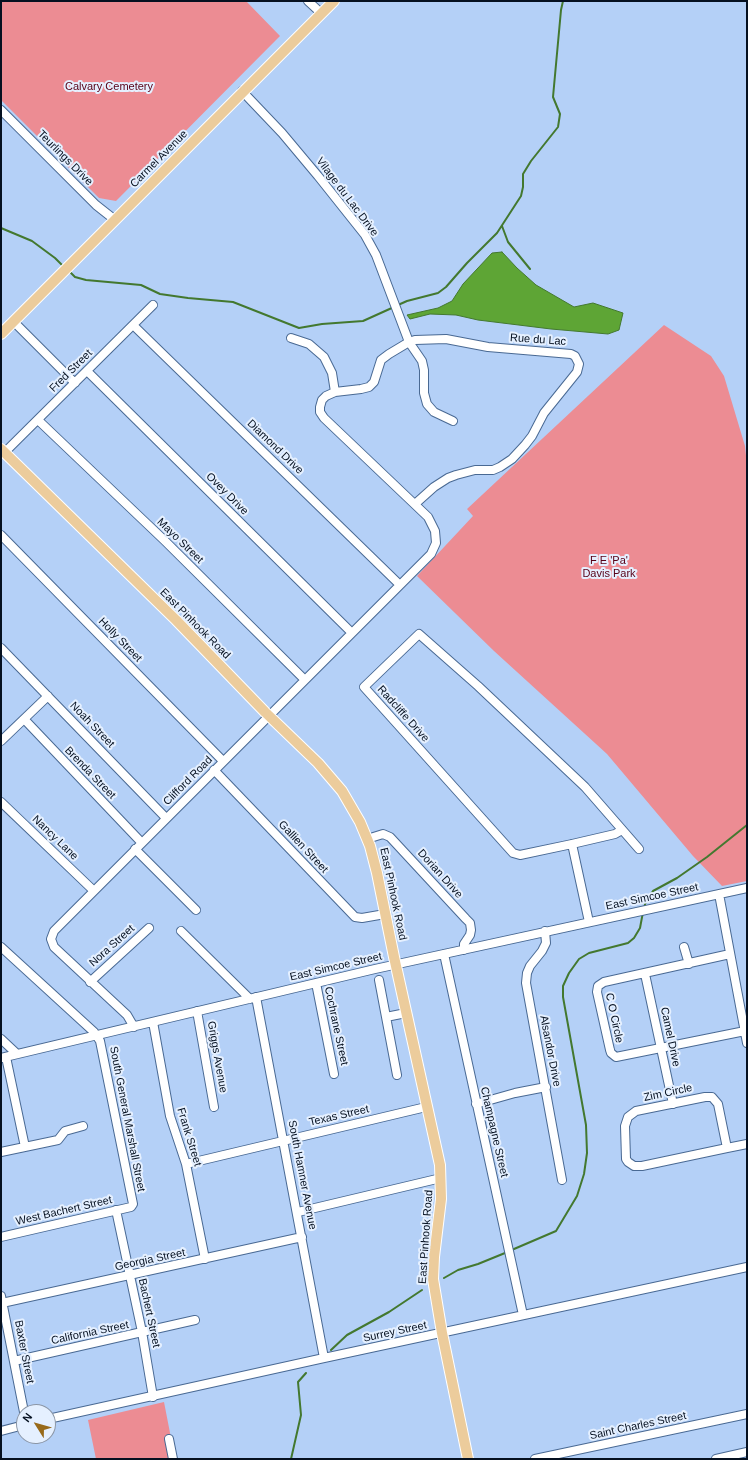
<!DOCTYPE html>
<style>
body{margin:0}
#map{position:relative;width:748px;height:1460px;overflow:hidden;background:#b4d0f7;font-family:Helvetica,sans-serif}
canvas{display:block}
.frame{position:absolute;inset:0;border:2px solid #051020;pointer-events:none}
.north{position:absolute;left:16px;top:1404px;width:40px;height:40px;box-sizing:border-box;background:#e5f0ff;border:1px solid #8b96a6;border-radius:50%;rotate:307deg;font-size:11px;font-weight:700;line-height:16px;text-align:center;color:#051020}
.north::after{content:'';display:block;margin:auto;width:14px;height:18px;background:#986a1a;clip-path:polygon(50% 0,100% 100%,50% 72%,0 100%)}
</style>
<div id="map">
<canvas width="748" height="1460"></canvas>
<div class="frame"></div>
<div class="north">N</div>
</div>
<script>
const context = document.querySelector('canvas').getContext('2d');
context.lineJoin = 'round';
function fill(path, color) { context.fillStyle = color; context.fill(path, 'evenodd'); }
const poly = rows => new Path2D(rows.map(r => 'M' + r).join(''));
function stroke(path, color, width, dash) { context.strokeStyle = color; context.lineWidth = width; context.lineCap = dash ? 'butt' : 'round'; context.setLineDash(dash || []); context.stroke(path); }
function label(font, color, halo, rows, align = 'center') {
  context.font = font + ' Helvetica,sans-serif'; context.lineWidth = 4; context.setLineDash([]); context.textBaseline = 'middle'; context.strokeStyle = halo; context.fillStyle = color; for (const [text, x, y, turn = 0] of rows) {
    context.save(); context.translate(x, y); context.rotate((+turn || 0) * Math.PI / 180); context.textAlign = isNaN(turn) ? turn : align; if (halo) context.strokeText(text, 0, 0); context.fillText(text, 0, 0); context.restore();
  }
}
const green = poly([
 [1,1,246,1,280,36,116,201,99,198,1,100],
 [664,325,711,356,724,376,745,446,747,465,747,881,722,886,693,856,607,754,494,651,417,576,473,516,467,509],
 [164,1402,171,1438,165,1440,169,1459,96,1459,88,1420]
]);
const water = poly([
 [502,252,517,268,536,285,574,307,593,303,623,313,619,330,608,334,551,329,478,320,456,315,430,314,410,319,407,315,438,308,452,301,463,284,492,253,502,252]
]);
const stream = poly([
 [502,226,508,242,530,269],
 [1,228,32,241,55,258,64,267],
 [69,271,75,277,86,280,141,285,160,294,188,298,233,302,299,328,322,324,363,321,394,307],
 [398,305,407,301,438,293,446,287,467,263,497,233,521,196,523,187,523,174,531,161,558,127,560,114,553,97,561,10,563,1],
 [644,908,646,901,653,891,677,878,707,857,747,825],
 [514,1249,556,1231,577,1196,584,1174,587,1153,586,1125,563,997,563,986,569,973,579,959,589,953,628,943,634,938,640,928,643,912],
 [444,1278,458,1270,478,1264,505,1253],
 [331,1350,347,1335,389,1312,422,1290],
 [291,1459,301,1415,298,1382,306,1373]
]);
const minor = poly([
 [308,1,321,13],
 [242,91,282,133,318,176,365,235,376,255,409,342,422,361,424,370,424,393,427,404,434,412,453,421],
 [1,110,96,205,115,220],
 [14,322,75,383],
 [133,325,400,585],
 [291,338,309,344,324,357,332,373,335,392],
 [87,371,352,633],
 [38,420,164,540,305,680],
 [4,453,153,305],
 [1,535,223,761],
 [1,648,166,818],
 [24,719,141,842],
 [1,741,48,696],
 [214,770,355,917,362,918,385,914],
 [1,802,94,891],
 [622,830,615,834,572,844,520,855,513,853,364,687,419,634,478,686,585,787,639,849],
 [367,839,383,834,390,837,466,919,470,923,471,930,470,935,464,944,464,950],
 [572,844,589,922],
 [135,849,196,910],
 [719,894,747,1043],
 [181,931,250,999],
 [545,931,546,943,542,951,530,966,527,973,526,983,562,1180],
 [1,947,94,1032,100,1041,133,1204,131,1207,1,1237],
 [684,947,689,964],
 [444,954,523,1315],
 [730,954,604,982,598,986,597,992,610,1050,611,1053,616,1057,745,1031],
 [645,974,673,1104],
 [379,980,397,1075],
 [90,982,149,928],
 [316,983,334,1074],
 [256,997,324,1358],
 [197,1011,214,1107],
 [386,1017,406,1013],
 [153,1022,170,1116,186,1164,205,1259],
 [134,1027,127,1015,54,947,51,939,54,931,431,554,436,543,435,531,428,517,324,418,320,412,320,407,322,400,326,396,335,392,361,389,369,387,374,382,381,360,389,354,409,342,415,340,446,339,488,347,571,354,575,356,579,364,577,372,544,413,532,436,525,445,512,459,500,467,493,470,475,470,456,475,448,478,434,487,415,504],
 [1,1039,17,1054],
 [6,1057,25,1147],
 [1,1058,375,969,747,888],
 [476,1104,515,1093,546,1087],
 [727,1148,718,1104,712,1097,705,1097,636,1111,628,1117,625,1126,626,1159,628,1162,634,1166,642,1166,727,1148,747,1144],
 [1,1152,58,1140,65,1131,83,1126],
 [186,1164,426,1107],
 [116,1210,142,1332,153,1397],
 [298,1212,441,1178],
 [1,1296,24,1412],
 [2,1303,302,1237],
 [14,1361,195,1320],
 [48,1419,324,1358,747,1267],
 [1,1431,24,1425],
 [169,1439,173,1459],
 [535,1459,747,1414],
 [716,1459,747,1452]
]);
const major = poly([
 [1,334,334,1],
 [1,449,176,620,265,712,318,763,342,791,360,822,370,846,377,873,394,957,440,1165,441,1199,434,1257,433,1279,442,1333,468,1459]
]);
const parkNames = [
 ["Calvary Cemetery",109,87],
 ["F E 'Pa'",609,561],
 ["Davis Park",609,574]
];
const streetNames = [
 ["Teurlings Drive",65,158,45],
 ["Carmel Avenue",159,159,-45],
 ["Vilage du Lac Drive",347,197,53],
 ["Rue du Lac",538,340,4],
 ["Fred Street",71,371,-45],
 ["Diamond Drive",275,447,44],
 ["Ovey Drive",227,494,45],
 ["Mayo Street",180,541,44],
 ["East Pinhook Road",195,624,45],
 ["Holly Street",120,640,46],
 ["Radcliffe Drive",403,714,48],
 ["Noah Street",92,725,46],
 ["Brenda Street",90,773,46],
 ["Clifford Road",188,781,-45],
 ["Nancy Lane",55,838,44],
 ["Gallien Street",303,847,47],
 ["Dorian Drive",440,874,48],
 ["East Pinhook Road",393,894,78],
 ["East Simcoe Street",652,897,-12],
 ["Nora Street",112,946,-42],
 ["East Simcoe Street",336,967,-13],
 ["C O Circle",614,1018,78],
 ["Cochrane Street",336,1026,78],
 ["Camel Drive",670,1037,78],
 ["Alsandor Drive",550,1051,79],
 ["Griggs Avenue",217,1057,80],
 ["Zim Circle",668,1093,-12],
 ["Texas Street",339,1116,-13],
 ["South General Marshall Street",127,1119,79],
 ["Champagne Street",494,1132,77],
 ["Frank Street",189,1137,73],
 ["South Hamner Avenue",302,1175,79],
 ["West Bachert Street",64,1211,-13],
 ["East Pinhook Road",426,1237,-86],
 ["Georgia Street",150,1260,-12],
 ["Bachert Street",149,1313,78],
 ["Surrey Street",395,1332,-12],
 ["California Street",90,1333,-12],
 ["Baxter Street",24,1352,79],
 ["Saint Charles Street",638,1426,-12]
];
fill(green, '#ec8c93');
fill(water, '#5ea535');
stroke(water, '#43782f', 1);
stroke(stream, '#43782f', 2);
stroke(minor, '#496993', 10);
stroke(major, '#fff', 12);
stroke(minor, '#fff', 8);
stroke(major, '#eccc9c', 10);
label('11px', '#570117', '#e5f0ff', parkNames);
label('11px', '#051020', '#e5f0ff', streetNames);
</script>
